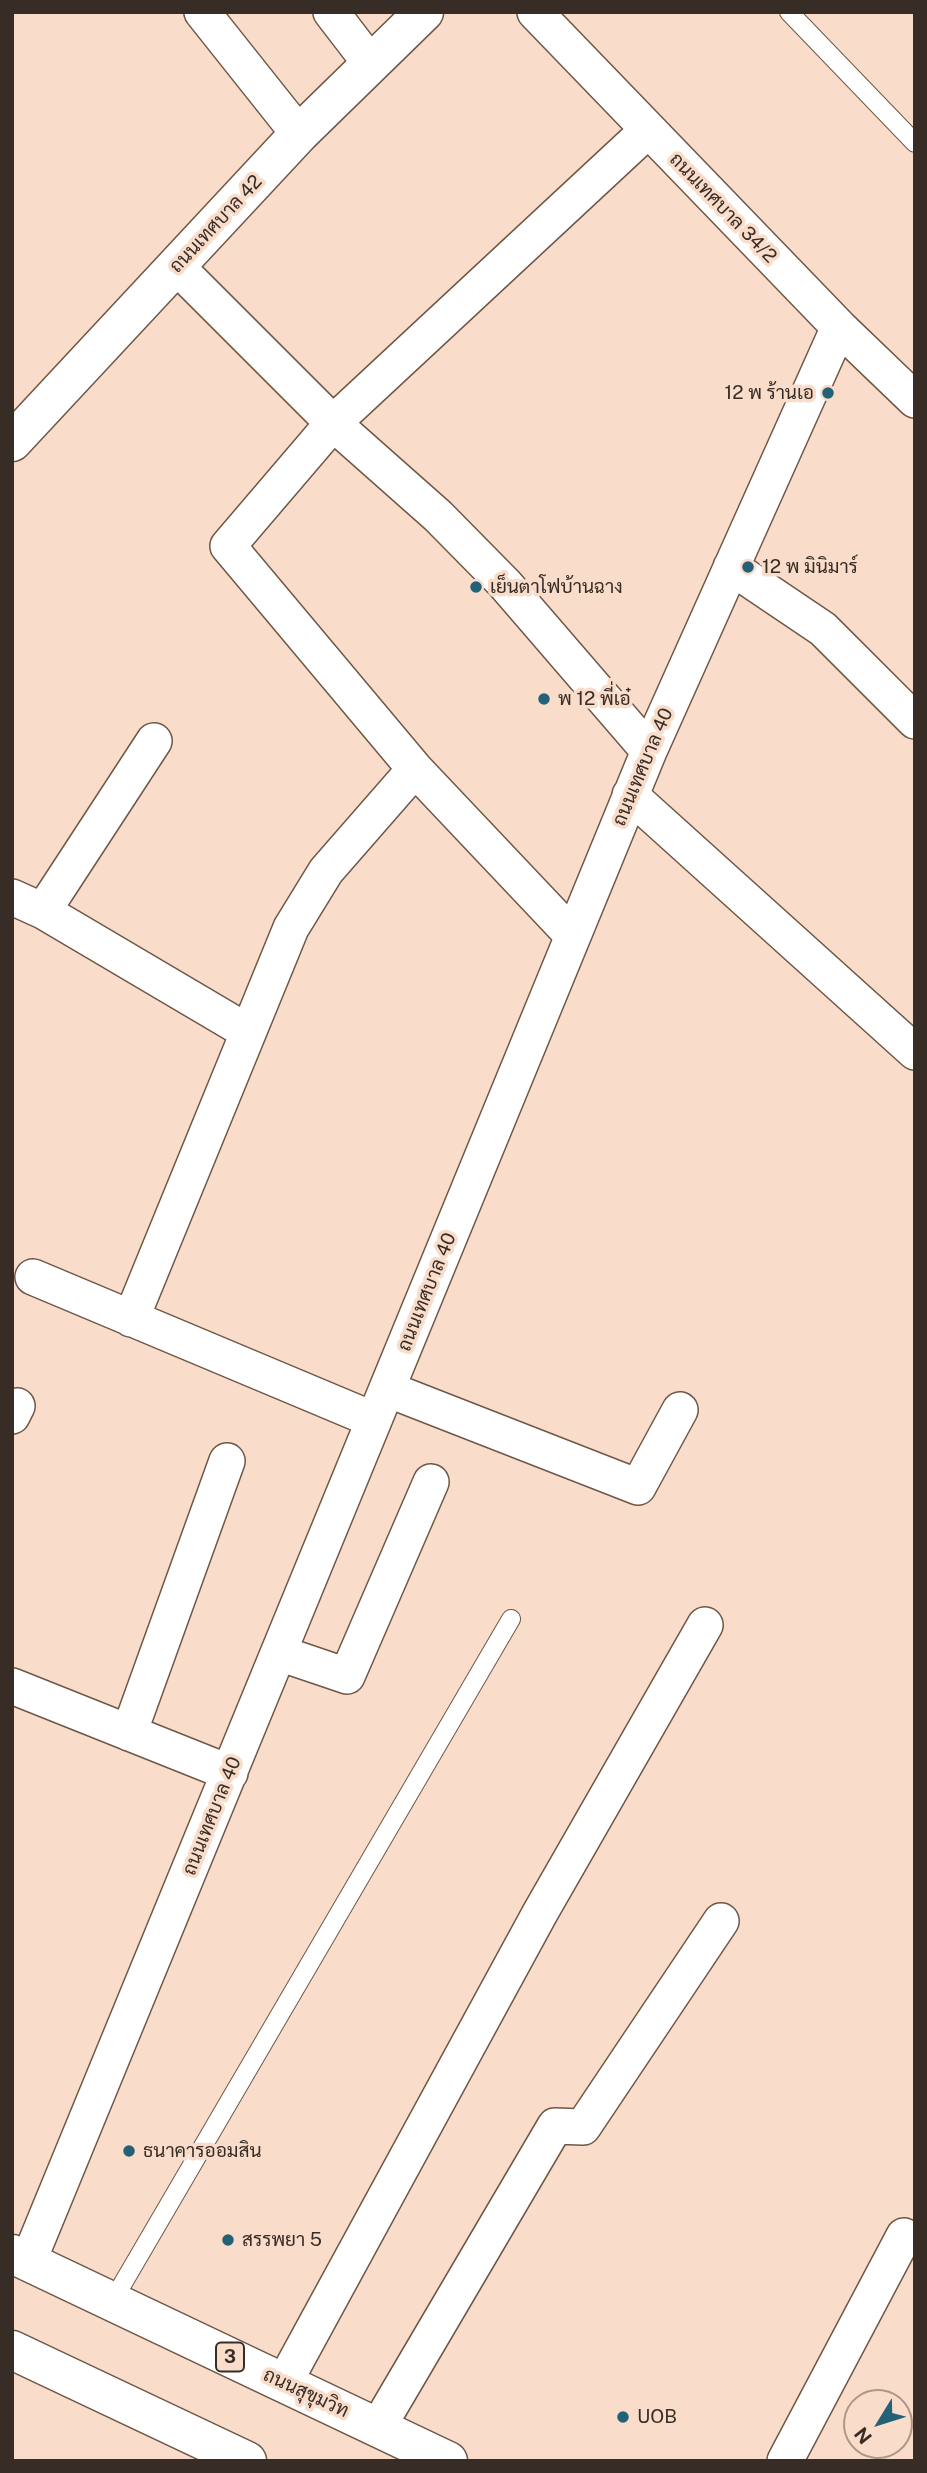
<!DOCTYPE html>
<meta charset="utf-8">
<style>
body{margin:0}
#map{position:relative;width:927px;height:2473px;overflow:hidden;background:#f9ddca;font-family:"Public Sans",sans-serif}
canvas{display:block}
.frame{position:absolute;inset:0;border:14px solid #382d26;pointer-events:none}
.north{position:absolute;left:843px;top:2389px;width:70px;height:70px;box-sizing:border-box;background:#f9ddca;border:2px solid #ac9788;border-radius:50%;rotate:232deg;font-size:19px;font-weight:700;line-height:28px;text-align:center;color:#382d26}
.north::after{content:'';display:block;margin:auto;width:24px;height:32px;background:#236177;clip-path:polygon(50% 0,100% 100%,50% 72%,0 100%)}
</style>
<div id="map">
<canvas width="927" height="2473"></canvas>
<div class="frame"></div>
<div class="north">N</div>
</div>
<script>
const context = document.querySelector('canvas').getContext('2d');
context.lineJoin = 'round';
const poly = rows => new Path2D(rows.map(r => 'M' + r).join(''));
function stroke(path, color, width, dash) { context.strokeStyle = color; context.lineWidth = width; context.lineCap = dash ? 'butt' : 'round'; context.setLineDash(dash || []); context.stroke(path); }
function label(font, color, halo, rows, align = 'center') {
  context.font = font + ' "Public Sans",Sarabun,sans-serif'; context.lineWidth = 7; context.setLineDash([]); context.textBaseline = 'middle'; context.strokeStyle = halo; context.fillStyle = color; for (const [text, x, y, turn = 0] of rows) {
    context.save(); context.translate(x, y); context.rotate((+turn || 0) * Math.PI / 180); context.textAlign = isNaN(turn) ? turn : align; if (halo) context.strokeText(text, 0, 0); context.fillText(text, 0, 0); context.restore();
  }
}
const service = poly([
 [789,12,915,143],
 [112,2302,511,1619]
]);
const minor = poly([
 [202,12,299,134],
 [331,12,371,64],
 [535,12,839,327,915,400],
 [177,267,333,423,438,516,505,584,649,751],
 [731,567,823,629,915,721],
 [630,795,915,1052],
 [12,897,43,911,248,1032],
 [43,911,154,741],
 [573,936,415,769,228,546,333,423,648,130],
 [33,1277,374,1420],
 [131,1319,291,928,326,871,415,769],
 [387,1389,638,1487,680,1410],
 [12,1416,17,1406],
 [279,1653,347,1676,431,1482],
 [12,1686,230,1773],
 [129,1733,227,1461],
 [28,2262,649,751,839,327],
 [284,2383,540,1913,705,1625],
 [378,2427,555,2126,583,2127,721,1921],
 [785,2461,904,2236]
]);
const tertiary = poly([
 [12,442,299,134,424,12]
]);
const trunk = poly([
 [12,2254,448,2461],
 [12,2350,247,2461]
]);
const markers = [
 [828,393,7,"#236177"],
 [748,567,7,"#236177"],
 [476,587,7,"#236177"],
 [544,699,7,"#236177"],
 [129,2151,7,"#236177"],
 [228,2240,7,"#236177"],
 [623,2417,7,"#236177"]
];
const shields = [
 [230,2357,28]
];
const shieldNames = [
 ["3",230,2357]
];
const streetNames = [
 ["ถนนเทศบาล 34/2",723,208,46],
 ["ถนนเทศบาล 42",216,224,-47],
 ["ถนนเทศบาล 40",643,767,-67],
 ["ถนนเทศบาล 40",427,1292,-68],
 ["ถนนเทศบาล 40",212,1816,-68],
 ["ถนนสุขุมวิท",306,2393,25]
];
const poiNames = [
 ["12 พ ร้านเอ",814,393,"right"],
 ["12 พ มินิมาร์",762,567],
 ["เย็นตาโฟบ้านฉาง",490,587],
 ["พ 12 พี่เอ๋",558,699],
 ["ธนาคารออมสิน",143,2151],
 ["สรรพยา 5",242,2240],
 ["UOB",637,2417]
];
stroke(service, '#6f5747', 20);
stroke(minor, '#6f5747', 38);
stroke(tertiary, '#6f5747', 41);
stroke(trunk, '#6f5747', 41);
stroke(service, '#fff', 18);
stroke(minor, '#fff', 35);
stroke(tertiary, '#fff', 38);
stroke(trunk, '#fff', 38);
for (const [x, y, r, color] of markers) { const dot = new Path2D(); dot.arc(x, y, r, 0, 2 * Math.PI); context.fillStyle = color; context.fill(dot); stroke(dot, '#f9ddca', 2.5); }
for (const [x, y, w] of shields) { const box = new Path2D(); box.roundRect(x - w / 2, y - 14.5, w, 29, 5); context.fillStyle = '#f9ddca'; context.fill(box); stroke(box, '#382d26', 2); }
label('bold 18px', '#382d26', null, shieldNames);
label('19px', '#382d26', '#f9ddca', streetNames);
label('19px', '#382d26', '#f9ddca', poiNames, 'left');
</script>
